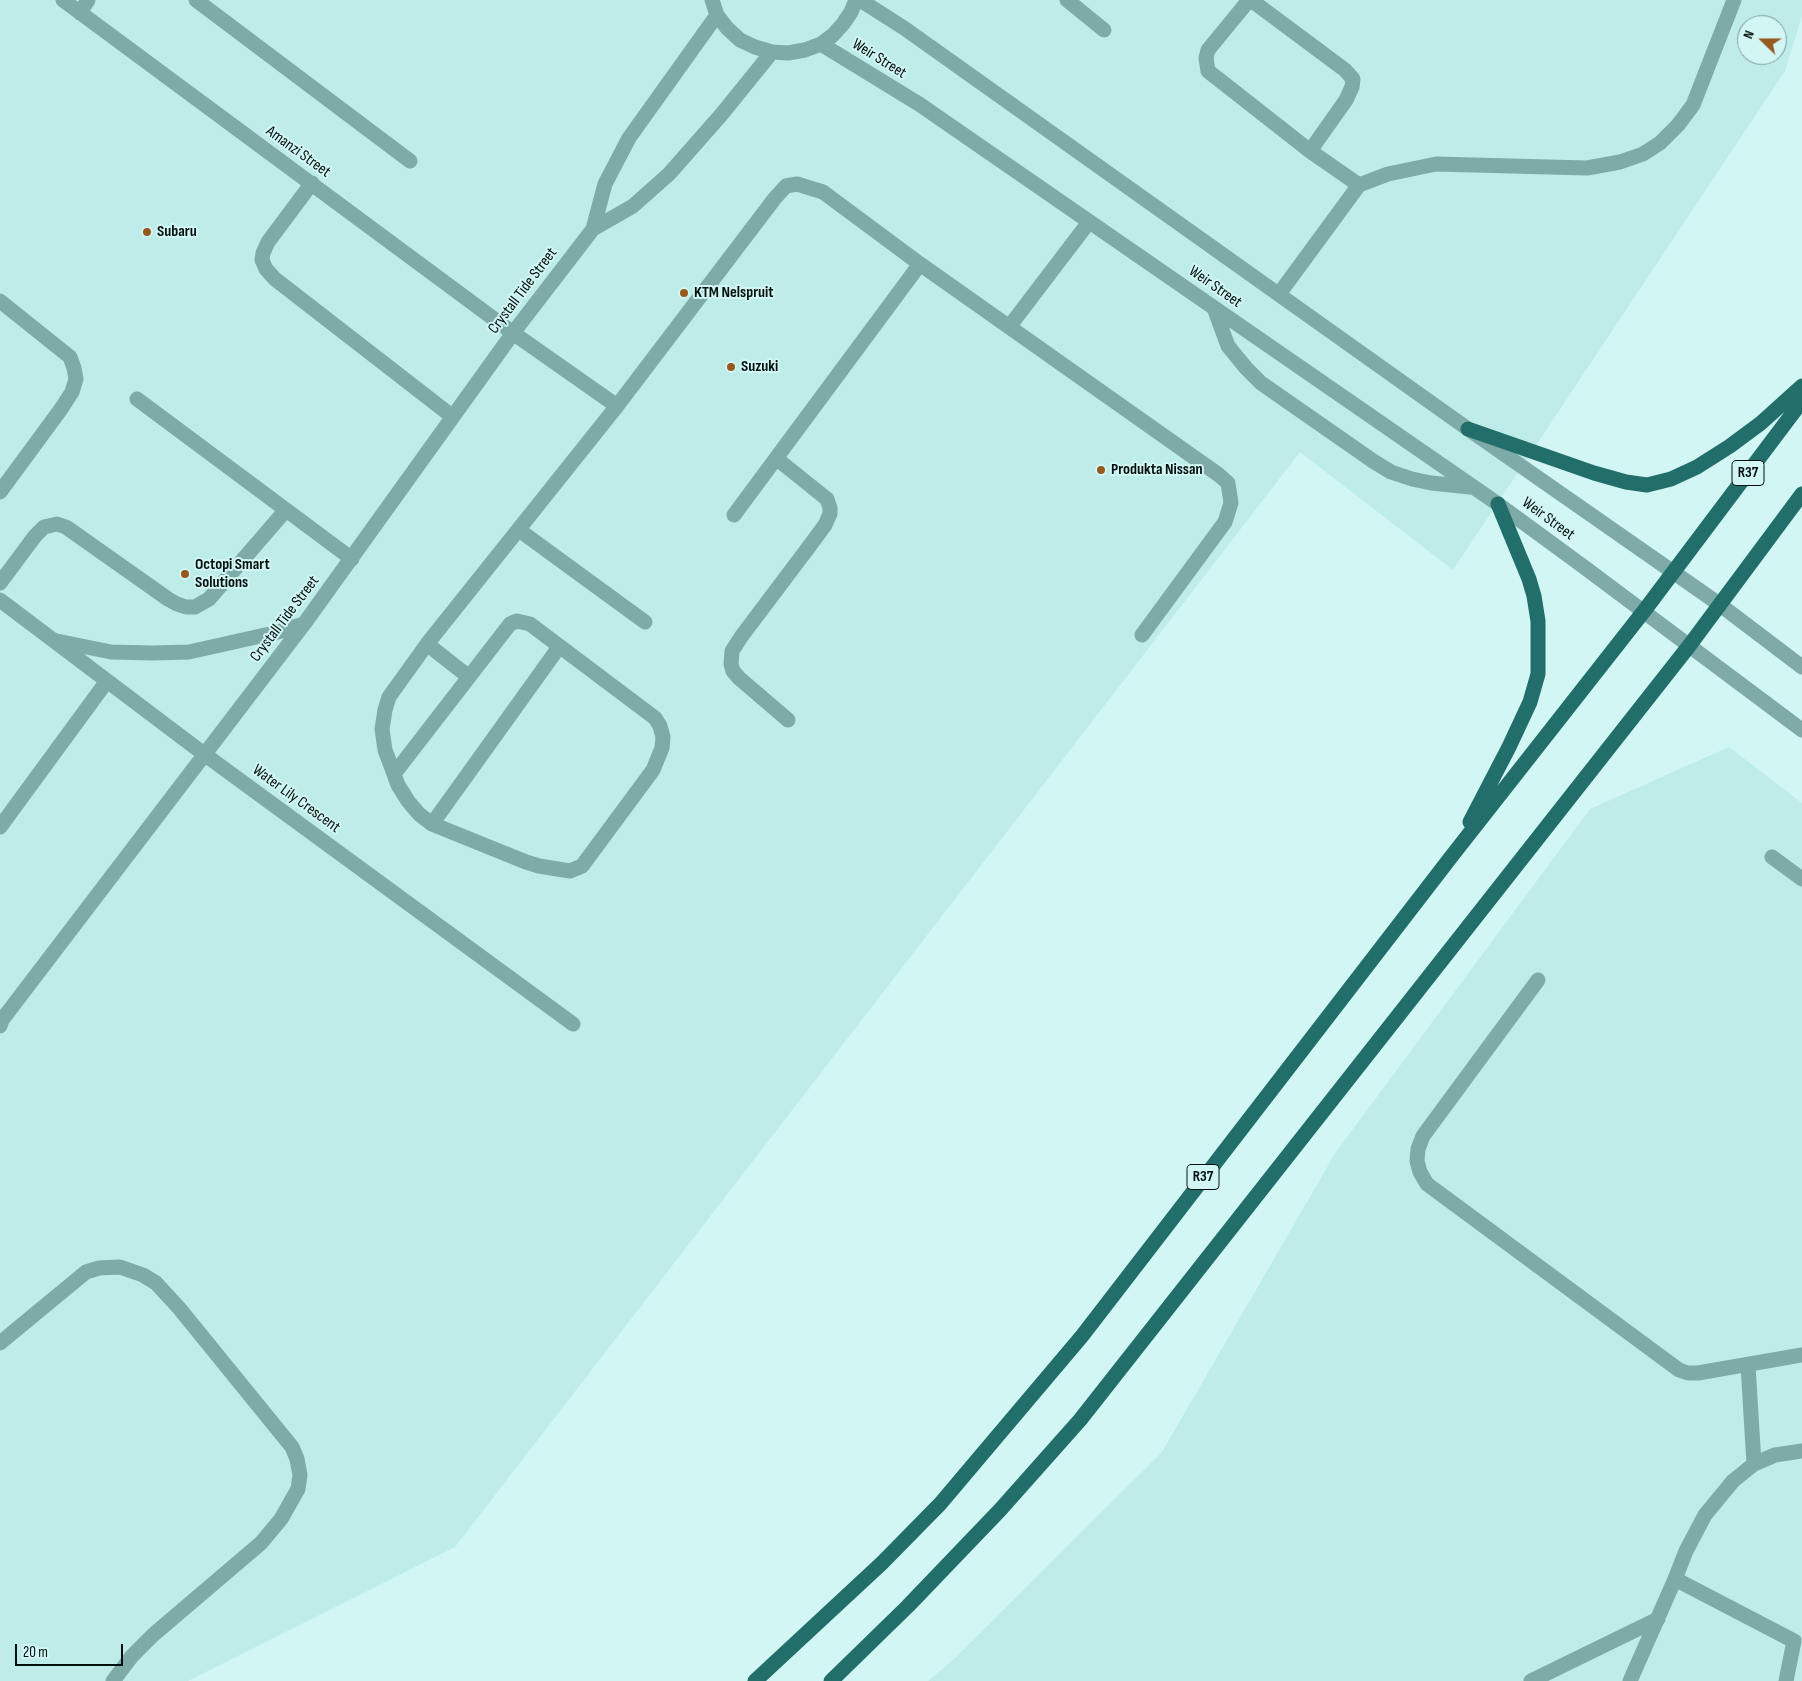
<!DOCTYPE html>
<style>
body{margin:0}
#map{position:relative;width:1802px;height:1681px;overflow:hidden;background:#d1f6f3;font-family:"Sofia Sans Condensed",sans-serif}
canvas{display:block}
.north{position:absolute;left:1737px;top:15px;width:50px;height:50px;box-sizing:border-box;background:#d1f6f3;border:1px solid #7f9a98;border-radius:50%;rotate:292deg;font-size:14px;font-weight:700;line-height:20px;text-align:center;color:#04100f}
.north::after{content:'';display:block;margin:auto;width:18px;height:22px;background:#97591e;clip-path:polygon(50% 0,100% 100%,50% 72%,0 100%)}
.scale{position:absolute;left:15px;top:1644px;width:108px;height:22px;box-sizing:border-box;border:2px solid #04100f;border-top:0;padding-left:6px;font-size:15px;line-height:18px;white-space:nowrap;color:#04100f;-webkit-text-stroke:4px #d1f6f3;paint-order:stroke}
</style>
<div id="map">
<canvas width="1802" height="1681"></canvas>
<div class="north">N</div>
<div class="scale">20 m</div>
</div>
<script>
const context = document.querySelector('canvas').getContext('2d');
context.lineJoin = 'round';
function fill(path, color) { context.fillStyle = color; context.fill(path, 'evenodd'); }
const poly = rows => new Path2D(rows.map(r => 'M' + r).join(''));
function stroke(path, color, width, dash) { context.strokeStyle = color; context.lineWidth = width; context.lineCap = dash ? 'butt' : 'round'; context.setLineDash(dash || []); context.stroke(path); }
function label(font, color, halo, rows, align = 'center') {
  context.font = font + ' "Sofia Sans Condensed",sans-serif'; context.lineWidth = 4; context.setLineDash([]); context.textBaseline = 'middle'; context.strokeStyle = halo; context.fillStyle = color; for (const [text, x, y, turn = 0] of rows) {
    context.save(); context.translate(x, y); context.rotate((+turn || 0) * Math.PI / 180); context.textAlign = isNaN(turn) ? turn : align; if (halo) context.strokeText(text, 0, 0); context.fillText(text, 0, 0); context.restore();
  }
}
const built = poly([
 [0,0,1802,0,1802,16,1785,71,1453,570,1300,452,455,1547,188,1681,0,1681],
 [1747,25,1777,25,1777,55,1747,55],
 [1729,747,1802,803,1802,1681,928,1681,953,1660,1162,1452,1336,1152,1590,809]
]);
const minor = poly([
 [63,0,513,333,617,406],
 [196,0,410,161],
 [712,0,717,15,727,28,740,40,755,47,772,52,788,53,805,50,821,44,833,35,843,24,851,12,856,0],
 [860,0,904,28,1468,429,1719,604,1802,667],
 [1067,0,1104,30],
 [1249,0,1208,50,1206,58,1208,71,1310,151,1359,185],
 [1251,0,1345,70,1353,79,1352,87,1346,100,1310,151],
 [80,13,88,0],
 [821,44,919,104,1498,504,1584,567,1802,730],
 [312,183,268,242,263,253,262,260,266,269,275,279,453,417],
 [593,229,633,206,669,174,721,115,772,52],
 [1279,294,1359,185,1388,174,1436,164,1587,168,1620,162,1643,154,1660,143,1678,125,1693,105,1734,0],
 [0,301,70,357,74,368,76,379,72,392,61,409,0,492],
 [1214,308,1228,346,1246,368,1261,383,1373,461,1391,472,1412,479,1431,483,1470,487],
 [1009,327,1089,222],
 [137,399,352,559],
 [777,459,827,499,830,508,830,514,825,525,811,544,741,637,732,651,731,664,733,671,739,678,788,720],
 [734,515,920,264],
 [519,530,645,622],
 [0,583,35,536,44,527,57,524,66,527,168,599,177,604,186,607,195,607,209,599,285,511],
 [0,600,204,754,573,1024],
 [57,641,111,652,152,653,189,652,274,633,304,624],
 [427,644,469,677],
 [394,774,510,624,517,621,530,624,655,718,660,726,663,737,662,748,653,770,582,866,570,871,539,866,526,862,432,824,419,814,408,801,398,785,394,774,385,750,382,729,385,710,389,697,427,644,617,406,775,198,786,186,797,184,823,192,920,264,1219,475,1228,483,1231,503,1225,522,1142,635],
 [432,824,559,647],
 [0,827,107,681],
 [1772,857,1802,879],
 [1538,980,1423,1136,1418,1149,1417,1161,1420,1172,1427,1184,1679,1370,1688,1373,1698,1373,1802,1355],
 [0,1026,2,1020,304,624,513,333,593,229,605,184,629,138,717,15],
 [0,1343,86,1272,99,1268,120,1267,143,1275,156,1283,179,1308,292,1447,297,1459,300,1475,298,1489,281,1519,261,1543,153,1635,132,1656,113,1681],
 [1748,1365,1754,1464],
 [1675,1579,1794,1641,1786,1681],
 [1531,1681,1658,1619],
 [1630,1681,1675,1579,1686,1551,1705,1515,1733,1481,1754,1464,1775,1455,1802,1451]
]);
const major = poly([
 [1468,429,1594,473,1626,482,1647,485,1671,479,1697,467,1730,446,1761,423,1802,386],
 [1470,822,1509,747,1530,702,1538,674,1538,621,1534,596,1529,579,1498,504],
 [755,1681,882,1563,940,1504,1082,1336,1451,857,1644,611,1802,401],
 [831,1681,908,1606,1000,1510,1080,1420,1689,646,1802,494]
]);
const markers = [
 [147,232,5,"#97591e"],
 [684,293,5,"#97591e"],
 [731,367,5,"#97591e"],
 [1101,470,5,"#97591e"],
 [185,574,5,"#97591e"]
];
const shields = [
 [1748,473,32],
 [1203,1177,32]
];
const shieldNames = [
 ["R37",1748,473],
 ["R37",1203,1177]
];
const streetNames = [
 ["Weir Street",879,59,32],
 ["Amanzi Street",298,152,36],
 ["Weir Street",1215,287,35],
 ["Crystall Tide Street",523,291,-53],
 ["Weir Street",1548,519,36],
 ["Crystall Tide Street",285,619,-53],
 ["Water Lily Crescent",296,799,36]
];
const poiNames = [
 ["Subaru",157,232],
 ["KTM Nelspruit",694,293],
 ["Suzuki",741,367],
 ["Produkta Nissan",1111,470],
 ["Octopi Smart",195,565],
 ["Solutions",195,583]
];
fill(built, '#beede9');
stroke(minor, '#7eaaa7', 15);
stroke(major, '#226e6a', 15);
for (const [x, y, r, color] of markers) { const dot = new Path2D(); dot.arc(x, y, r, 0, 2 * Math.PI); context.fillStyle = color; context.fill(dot); stroke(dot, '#d1f6f3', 2); }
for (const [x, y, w] of shields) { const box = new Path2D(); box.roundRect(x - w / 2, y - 12.5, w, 25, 4); context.fillStyle = '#d1f6f3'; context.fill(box); stroke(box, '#04100f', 1); }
label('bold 15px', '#04100f', null, shieldNames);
label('16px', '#04100f', '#d1f6f3', streetNames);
label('bold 16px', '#04100f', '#d1f6f3', poiNames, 'left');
</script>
